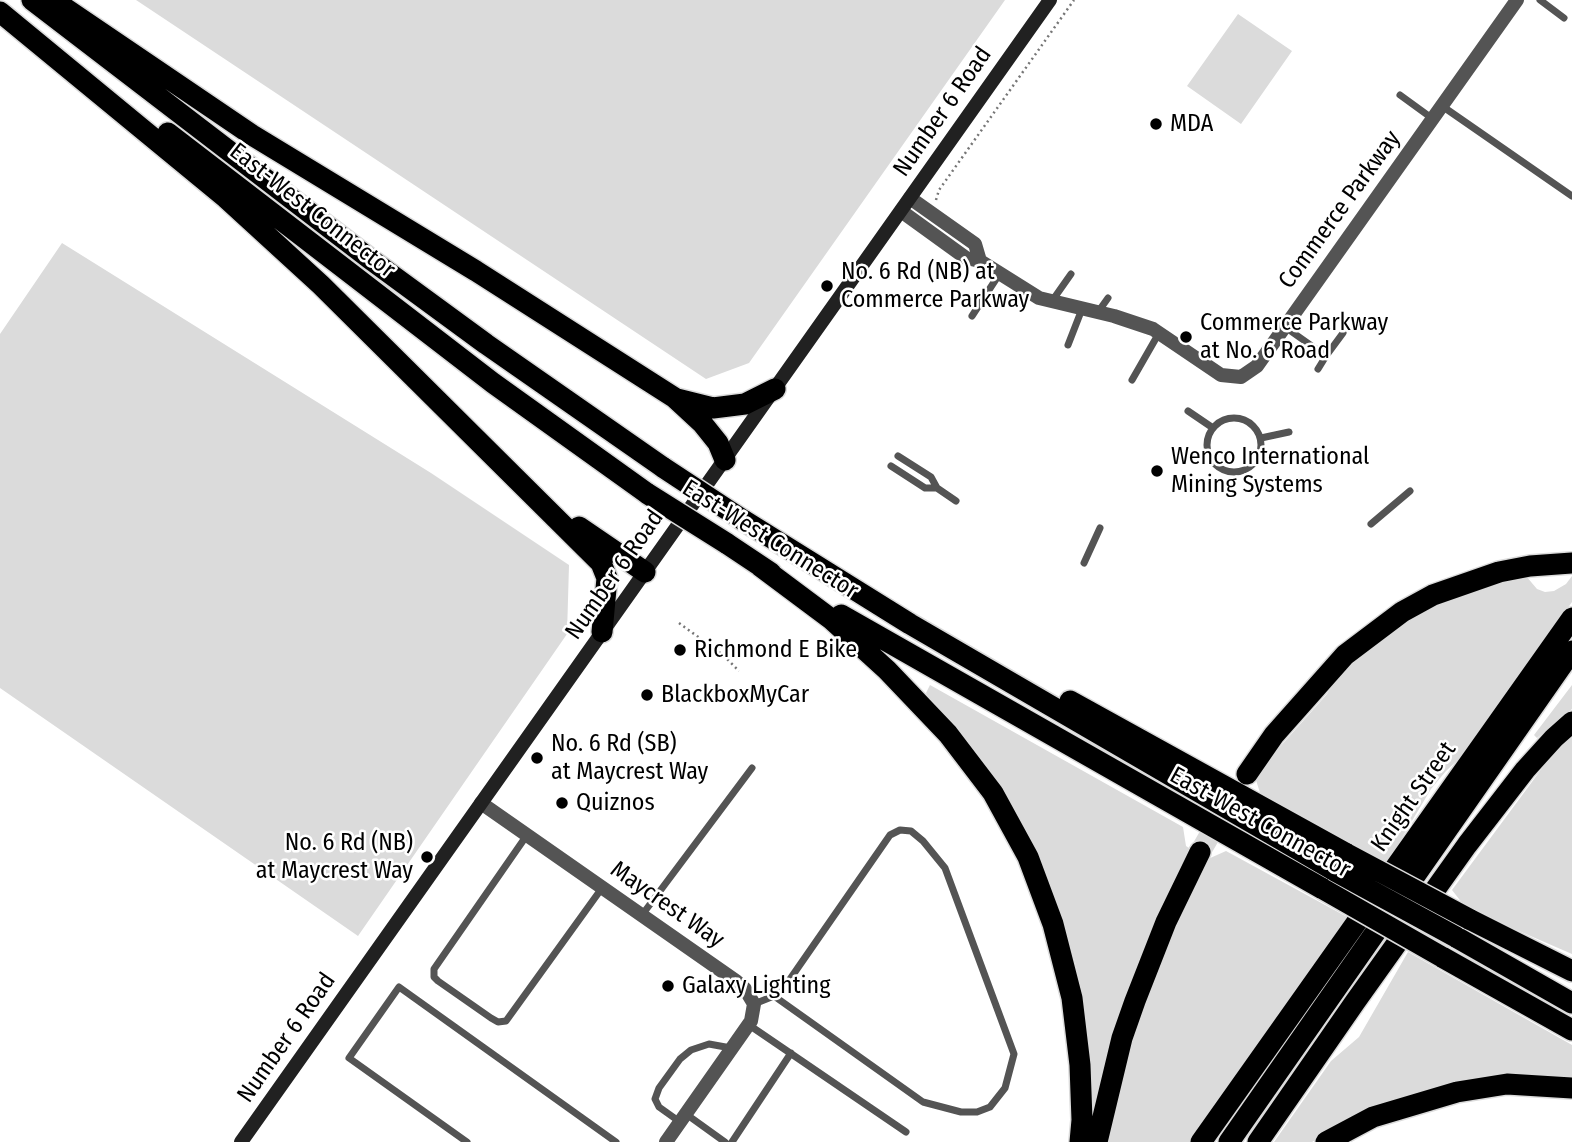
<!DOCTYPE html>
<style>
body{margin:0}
canvas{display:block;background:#fff}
</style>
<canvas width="1572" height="1142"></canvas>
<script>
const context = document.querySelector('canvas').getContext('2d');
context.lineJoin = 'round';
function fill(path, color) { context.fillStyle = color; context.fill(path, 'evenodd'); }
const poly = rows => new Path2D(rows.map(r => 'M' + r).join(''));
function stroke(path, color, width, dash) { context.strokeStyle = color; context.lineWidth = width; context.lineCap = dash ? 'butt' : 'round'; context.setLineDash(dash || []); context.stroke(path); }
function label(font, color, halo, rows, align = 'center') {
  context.font = font + ' "Fira Sans Condensed",sans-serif'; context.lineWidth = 5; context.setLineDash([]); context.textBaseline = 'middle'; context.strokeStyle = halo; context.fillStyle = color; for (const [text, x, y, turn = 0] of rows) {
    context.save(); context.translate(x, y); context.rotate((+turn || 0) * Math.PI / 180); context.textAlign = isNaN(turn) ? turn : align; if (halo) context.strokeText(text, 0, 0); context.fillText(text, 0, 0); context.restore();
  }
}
const green = poly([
 [136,0,1005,0,749,363,706,379],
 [1238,14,1292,51,1241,124,1187,86],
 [62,243,431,473,569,565,567,634,358,936,0,688,0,334],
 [1526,576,1537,589,1545,592,1554,591,1566,584,1572,576,1572,602,1467,751,1446,771,1431,789,1385,866,1261,796,1255,777,1262,767,1327,694,1339,674,1390,631,1432,606,1486,585],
 [930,685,1183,827,1186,846,1192,850,1138,965,1115,1033,1093,1116,1084,1003,1075,962,1063,921,930,700,926,693],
 [1572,685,1572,709,1537,738,1534,735],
 [1572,733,1572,954,1466,908,1452,890,1557,748],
 [1226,851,1349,918,1193,1142,1106,1142,1138,1016,1204,858,1208,859],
 [1408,952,1572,1045,1572,1081,1440,1087,1403,1097,1352,1119,1312,1142,1274,1142,1331,1061,1359,1037]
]);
const highwayTunnel = poly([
 [1200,852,1224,811]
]);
const path = poly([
 [936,200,939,190,1074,0],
 [679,623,723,655,739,671]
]);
const lane = poly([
 [1540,0,1564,18],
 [1400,95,1433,119],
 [1442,106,1572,196],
 [1052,301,1071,274],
 [1098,312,1108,298],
 [972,316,1000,273],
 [1285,327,1326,356,1343,333],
 [1068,345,1082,309],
 [1318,369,1326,356],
 [1132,380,1159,333],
 [1188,411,1213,428],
 '1207 445a27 27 0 1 1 54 0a27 27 0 1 1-54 0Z',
 [1261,438,1289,432],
 [898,456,931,477,937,488],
 [891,466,925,488,937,488,956,501],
 [1371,524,1410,491],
 [1084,563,1100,528],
 [527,835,434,969,434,977,438,981,491,1018,498,1022,506,1021,602,888],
 [642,915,752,768],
 [754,1004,774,996,788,982,890,835,900,830,911,831,923,841,945,868,1014,1054,1005,1088,990,1107,977,1112,961,1112,923,1102,774,996],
 [749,1025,906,1132],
 [686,1114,725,1142],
 [680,1122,659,1107,655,1099,659,1088,680,1059,691,1050,709,1044,731,1048],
 [467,1142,349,1058,399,987,616,1142],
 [732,1142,791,1053]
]);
const street = poly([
 [910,198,975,244,980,261],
 [901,211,966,258,980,261,1039,298,1114,316,1153,329,1221,375,1241,377,1257,366,1517,0],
 [481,803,736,981,745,989,754,1004,751,1021,666,1142]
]);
const secondary = poly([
 [241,1142,1050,0]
]);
const highway = poly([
 [32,0,370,259,486,344,664,468],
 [53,0,252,135,476,271,675,398,702,423,718,443,725,460],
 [0,12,226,198,321,285,601,563,607,578,602,632],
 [168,133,493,383,648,494],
 [677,399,713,408,745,404,775,389],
 [743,520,910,624,1335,871],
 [579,527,645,572],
 [726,543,771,573],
 [760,566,831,619,887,670,948,734,993,793,1028,857,1053,924,1072,998,1080,1065,1082,1120,1080,1142],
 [841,615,1323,889],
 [1070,701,1347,854],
 [1247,774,1274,735,1345,655,1402,612,1433,595,1499,572,1530,566,1572,563],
 [1469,919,1572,971],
 [1456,937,1572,1003],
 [1442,957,1572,1030],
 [1097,1142,1122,1038,1135,1001,1166,922,1200,852],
 [1201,1142,1572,618],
 [1229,1142,1572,651],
 [1258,1142,1355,1002,1467,845,1525,770,1554,738,1572,722],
 [1326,1142,1373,1117,1457,1092,1507,1084,1572,1088]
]);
const highwayBridge = poly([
 [664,468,743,520],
 [648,494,726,543],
 [1347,854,1469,919],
 [1335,871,1456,937],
 [1323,889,1442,957]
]);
const markers = [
 [1156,124,7,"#000"],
 [827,286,7,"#000"],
 [1186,337,7,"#000"],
 [1157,471,7,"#000"],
 [680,650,7,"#000"],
 [647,695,7,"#000"],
 [537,758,7,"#000"],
 [562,803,7,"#000"],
 [427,857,7,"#000"],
 [668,986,7,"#000"]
];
const streetNames = [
 ["Number 6 Road",943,112,-55],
 ["Commerce Parkway",1340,210,-54],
 ["East-West Connector",312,211,38],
 ["East-West Connector",770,540,32],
 ["Number 6 Road",615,575,-55],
 ["Knight Street",1414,797,-55],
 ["East-West Connector",1260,823,29],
 ["Maycrest Way",667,905,35],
 ["Number 6 Road",287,1038,-55]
];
const poiNames = [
 ["MDA",1170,124],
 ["No. 6 Rd (NB) at",841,272],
 ["Commerce Parkway",841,300],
 ["Commerce Parkway",1200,323],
 ["at No. 6 Road",1200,351],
 ["Wenco International",1171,457],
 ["Mining Systems",1171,485],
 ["Richmond E Bike",694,650],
 ["BlackboxMyCar",661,695],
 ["No. 6 Rd (SB)",551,744],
 ["at Maycrest Way",551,772],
 ["Quiznos",576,803],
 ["No. 6 Rd (NB)",413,843,"right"],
 ["at Maycrest Way",413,871,"right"],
 ["Galaxy Lighting",682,986]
];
fill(green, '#dbdbdb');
stroke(highwayTunnel, '#d9d9d9', 21, [21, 10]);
stroke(highway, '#dbdbdb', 24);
stroke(path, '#767676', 2.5, [2, 3.5]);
stroke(lane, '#545454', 7);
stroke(street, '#545454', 14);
stroke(secondary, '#212121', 14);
stroke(highway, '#000', 21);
stroke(highwayBridge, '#dbdbdb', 24, []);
stroke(highwayBridge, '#000', 21);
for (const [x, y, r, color] of markers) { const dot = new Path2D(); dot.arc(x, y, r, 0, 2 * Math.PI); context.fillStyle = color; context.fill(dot); stroke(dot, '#fff', 2.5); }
label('24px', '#000', '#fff', streetNames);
label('24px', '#000', '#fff', poiNames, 'left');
</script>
